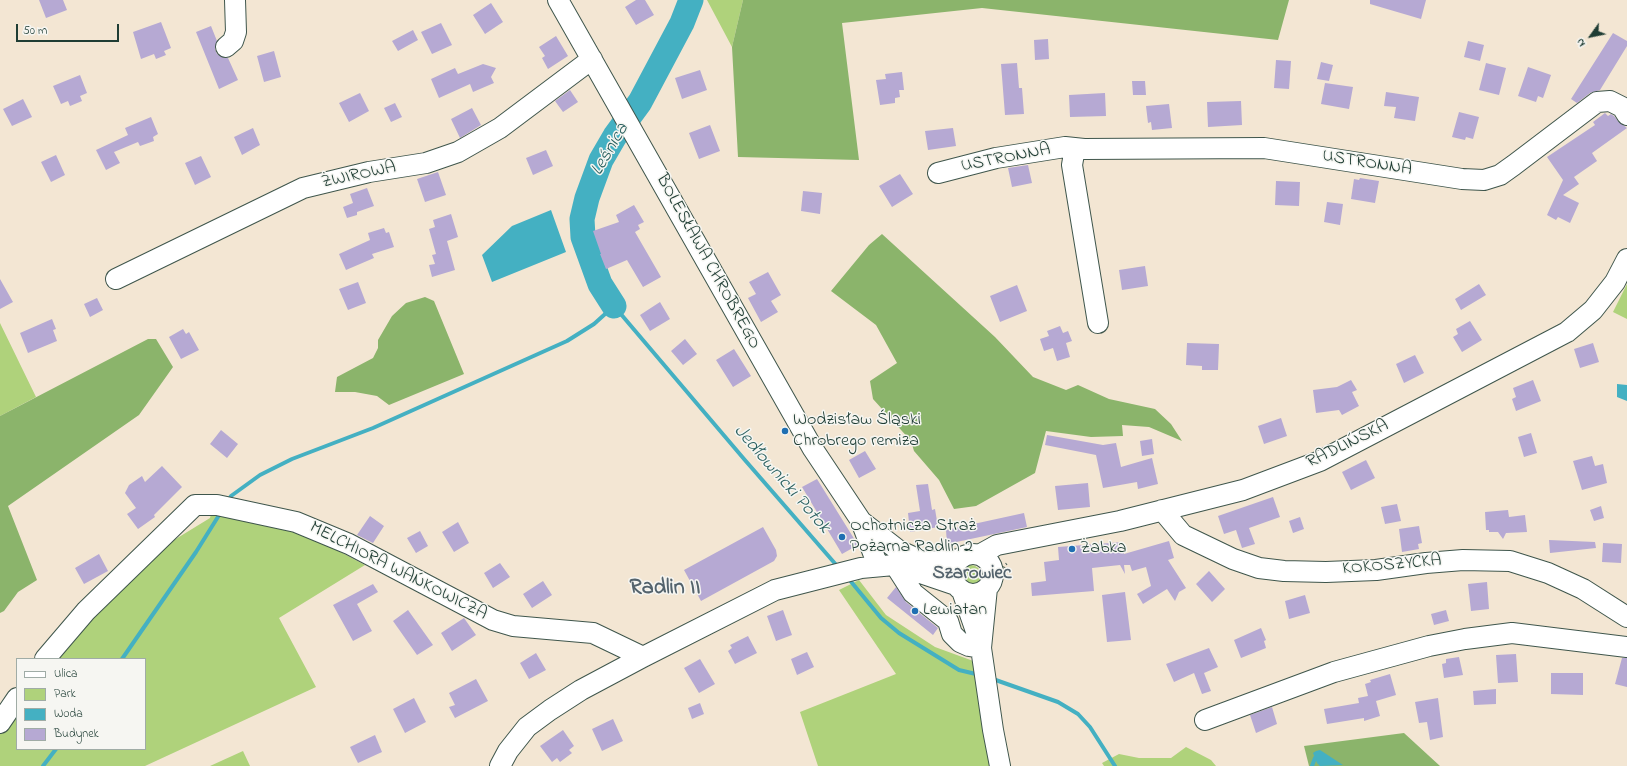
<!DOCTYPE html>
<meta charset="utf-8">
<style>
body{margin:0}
#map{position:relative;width:1627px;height:766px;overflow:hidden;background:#f3e6d3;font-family:"Indie Flower",sans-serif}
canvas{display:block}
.legend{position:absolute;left:16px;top:658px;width:130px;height:92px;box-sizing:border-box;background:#f6f6f2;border:1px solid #a0aca6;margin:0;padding:5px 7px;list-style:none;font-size:12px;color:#1f3d34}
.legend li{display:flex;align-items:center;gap:8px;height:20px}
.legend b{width:20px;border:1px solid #a0aca6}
.north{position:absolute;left:1571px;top:16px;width:40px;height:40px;-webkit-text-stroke:3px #f6f6f2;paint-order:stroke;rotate:237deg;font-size:11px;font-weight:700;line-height:16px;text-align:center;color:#1f3d34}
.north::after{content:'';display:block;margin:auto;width:14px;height:18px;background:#1f3d34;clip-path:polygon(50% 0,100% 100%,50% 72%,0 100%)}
.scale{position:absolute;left:16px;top:24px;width:103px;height:18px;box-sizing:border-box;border:2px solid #1f3d34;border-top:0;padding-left:5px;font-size:12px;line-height:14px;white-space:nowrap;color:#1f3d34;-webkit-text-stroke:3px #f6f6f2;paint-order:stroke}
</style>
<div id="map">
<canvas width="1627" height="766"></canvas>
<ul class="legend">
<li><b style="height:5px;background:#fff"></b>Ulica</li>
<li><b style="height:11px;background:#afd27b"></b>Park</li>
<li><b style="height:11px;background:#44b0c2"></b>Woda</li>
<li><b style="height:11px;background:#b6a9d3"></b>Budynek</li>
</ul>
<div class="north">N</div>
<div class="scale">50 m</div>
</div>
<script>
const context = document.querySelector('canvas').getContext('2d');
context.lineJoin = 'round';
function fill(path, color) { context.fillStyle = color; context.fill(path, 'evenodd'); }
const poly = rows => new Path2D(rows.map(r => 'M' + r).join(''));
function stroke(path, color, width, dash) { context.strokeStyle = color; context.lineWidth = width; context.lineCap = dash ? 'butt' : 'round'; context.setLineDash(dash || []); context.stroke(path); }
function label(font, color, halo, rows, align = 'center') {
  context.font = font + ' "Indie Flower",sans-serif'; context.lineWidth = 3; context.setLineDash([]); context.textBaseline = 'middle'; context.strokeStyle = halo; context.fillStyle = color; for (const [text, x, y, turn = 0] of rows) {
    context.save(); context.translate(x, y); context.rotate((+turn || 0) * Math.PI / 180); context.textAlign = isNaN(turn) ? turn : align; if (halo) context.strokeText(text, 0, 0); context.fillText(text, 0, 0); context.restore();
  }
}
const green = poly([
 [707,0,743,0,732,47],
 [1627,284,1627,319,1613,312],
 [0,323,36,397,0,416],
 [212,510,317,534,316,539,365,565,279,618,316,687,145,766,0,766,0,714,17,689,17,749,145,749,145,659,39,659,112,578,210,518],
 '961 575a10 10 0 1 1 20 0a10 10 0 1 1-20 0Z',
 [859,580,886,615,935,647,976,662,995,766,818,766,800,712,896,674,839,590],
 [1186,747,1211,760,1216,766,1104,766,1102,763,1119,754,1139,758,1171,758],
 [243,751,250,766,210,766]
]);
const forest = poly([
 [743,0,1289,0,1278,40,982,8,842,23,859,160,738,157,732,47],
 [882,234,995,337,1033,377,1066,390,1078,385,1109,399,1155,409,1171,424,1182,441,1149,427,1122,425,1123,436,1091,437,1046,431,1035,473,976,506,954,509,939,480,914,451,911,441,873,399,870,381,897,363,876,325,831,291,869,245],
 [425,297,434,301,464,374,389,405,377,396,355,392,335,392,337,377,373,358,378,348,378,340,392,316,406,303],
 [148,339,156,339,173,367,139,415,8,506,37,580,18,592,4,611,0,613,0,416],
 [1404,733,1440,766,1309,766,1304,746]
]);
const water = poly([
 [551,210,566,252,492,282,482,255,512,226],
 [1617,384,1627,385,1627,401,1617,397],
 [1320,750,1343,765,1320,766,1317,763,1313,753,1316,751]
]);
const stream = poly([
 [228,501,231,496,260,475,292,459,373,428,567,341,594,324,614,306,744,459,838,567],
 [848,578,881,618,899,633,959,670,980,675],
 [122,659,196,552,221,512],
 [990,678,1058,702,1078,714,1090,727,1115,766],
 [43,766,56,749],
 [1312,766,1315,758]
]);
const river = poly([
 [614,306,600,284,583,237,582,219,587,198,601,160,615,136,640,102,682,23,691,0]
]);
const building = poly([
 [39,0,63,0,67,10,46,18],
 [636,0,645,0,654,15,636,25,625,7],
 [1370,0,1426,0,1421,19,1370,4],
 [491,3,503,22,485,34,473,15],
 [161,22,171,48,164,51,166,55,156,59,154,54,141,59,133,32],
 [441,23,452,45,432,54,421,32],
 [211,26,217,41,215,49,217,54,224,58,228,58,238,80,219,89,196,32],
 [413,30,418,40,398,51,392,41],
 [1613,33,1627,41,1627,46,1600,90,1590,93,1577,103,1571,99],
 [556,36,568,56,548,69,542,58,545,56,539,47],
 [1048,39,1049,59,1035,60,1034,40],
 [1468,41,1484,45,1480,61,1464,57],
 [274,51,281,77,264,82,257,56],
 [1276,60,1291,61,1289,89,1274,88],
 [1321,62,1333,65,1329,81,1317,79],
 [1017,63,1019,88,1022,88,1024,114,1005,115,1001,64],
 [1486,63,1506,68,1499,95,1479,90],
 [483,64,496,68,491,77,494,83,473,92,470,84,439,98,431,79,455,68,458,74],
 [1528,67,1551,75,1543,98,1538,96,1536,102,1518,96],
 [700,70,707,90,682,99,675,78],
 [902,72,904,90,899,90,900,97,895,98,895,103,880,105,876,80,886,79,885,74],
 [80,75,87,93,80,96,82,101,70,106,68,101,61,104,53,86],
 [1132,81,1145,81,1146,95,1133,95],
 [1325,83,1353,87,1349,109,1321,104],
 [570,90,578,102,563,112,555,101],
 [1386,92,1419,97,1415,121,1394,118,1396,107,1384,106],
 [360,93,369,111,349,122,339,103],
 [1105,93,1106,116,1070,117,1069,95],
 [23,99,32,117,12,126,3,109],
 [1241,101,1242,125,1208,127,1207,102],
 [395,103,402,117,391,122,384,108],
 [1169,104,1172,128,1152,130,1151,122,1148,123,1146,106],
 [472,108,481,125,460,138,451,119],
 [1459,112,1479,117,1473,139,1466,137,1465,140,1452,137],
 [1605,113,1608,116,1611,114,1614,116,1618,121,1627,128,1592,153,1597,161,1574,177,1579,184,1563,195,1579,203,1570,223,1558,217,1556,220,1547,215,1563,180,1547,157,1595,125,1593,122],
 [151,117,158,134,153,137,154,141,140,146,138,142,114,152,120,163,106,170,96,150,128,135,125,128],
 [710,125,720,151,699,159,689,133],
 [253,128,260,145,242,155,234,137],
 [953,128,956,146,928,150,925,131],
 [546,150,553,166,533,175,526,158],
 [56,155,65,175,51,182,41,162],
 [201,156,211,177,195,185,185,163],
 [1028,165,1032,183,1012,187,1008,168],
 [438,172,446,195,425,202,417,179],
 [900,174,913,194,892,207,879,186],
 [1360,178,1379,181,1375,203,1351,199,1354,179,1359,180],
 [1276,181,1300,182,1299,206,1275,205],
 [367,188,374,206,357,212,357,215,347,218,343,207,353,203,350,194],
 [803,191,822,193,820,214,801,211],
 [1327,202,1343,204,1340,225,1324,222],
 [634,205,644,222,638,225,640,229,635,232,661,277,643,287,627,260,606,269,600,254,601,254,593,231,619,222,616,215],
 [451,214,458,237,447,241,455,270,432,277,429,265,435,264,432,255,436,254,429,229,435,227,433,220],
 [384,228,386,233,389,232,394,247,372,254,374,258,346,270,339,254,370,240,368,233],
 [1145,266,1148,286,1122,290,1119,270],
 [768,272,781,295,771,301,778,312,761,322,748,298,756,294,749,282],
 [0,279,13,302,0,309],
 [358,282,366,303,348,310,339,289],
 [1479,284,1486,295,1461,310,1455,299],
 [1017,285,1027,311,1000,322,990,296],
 [97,298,103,310,90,317,84,304],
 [660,302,670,319,650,331,640,315],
 [52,319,56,329,53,330,57,341,28,353,20,333],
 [1470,321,1482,340,1462,352,1453,337,1458,334,1456,329],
 [1060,326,1063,333,1068,331,1072,341,1066,343,1070,357,1057,361,1053,348,1044,351,1040,339,1049,336,1047,331],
 [183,329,186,334,189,332,199,350,181,359,169,337],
 [685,339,697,354,683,365,671,351],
 [1187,343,1219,344,1218,370,1202,370,1202,366,1186,365],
 [1593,343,1599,362,1580,368,1574,349],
 [734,349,751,376,733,387,716,360],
 [1415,355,1424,373,1404,383,1396,364],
 [1351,380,1357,390,1352,392,1359,406,1342,415,1339,410,1316,413,1313,390,1337,387],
 [1533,380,1541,401,1516,411,1512,399,1516,397,1513,388],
 [1281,418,1287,436,1264,444,1258,426],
 [221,430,238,444,227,458,210,444],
 [1531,433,1537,453,1524,457,1518,437],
 [1047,435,1103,445,1116,443,1121,467,1152,458,1158,484,1138,489,1137,482,1103,488,1096,455,1045,445],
 [1152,439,1154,454,1142,456,1140,441],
 [865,451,876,469,859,478,849,460],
 [1592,456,1595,466,1603,464,1607,483,1582,490,1573,461],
 [1366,460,1375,478,1351,490,1342,472],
 [162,466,182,487,154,515,155,517,138,529,127,514,136,508,125,493,129,485,142,476,145,482],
 [817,479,858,545,842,554,802,487],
 [1088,483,1090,507,1058,510,1055,486],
 [928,484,932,510,935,509,938,527,910,532,908,513,920,511,916,485],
 [1273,497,1280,517,1249,528,1255,544,1242,548,1236,530,1224,534,1218,516],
 [1397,504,1401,521,1385,524,1381,507],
 [1601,506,1604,518,1594,521,1590,510],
 [1508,510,1509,517,1525,515,1527,532,1506,533,1503,539,1498,532,1489,532,1489,530,1486,530,1485,512],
 [1024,513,1027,527,947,544,946,530],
 [370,516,384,526,373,543,357,535],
 [1300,517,1304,529,1293,533,1289,521],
 [458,522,469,543,454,552,442,532],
 [1419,526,1422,543,1418,544,1419,549,1402,552,1399,529],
 [763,527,776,550,777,556,774,561,701,601,684,570],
 [420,531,428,546,416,553,407,538],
 [1549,540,1595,542,1596,548,1550,553],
 [1169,541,1174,558,1168,560,1186,588,1179,592,1175,601,1167,589,1143,604,1137,594,1151,586,1146,567,1132,571,1130,565,1124,565,1125,574,1120,565,1092,568,1094,591,1032,596,1031,583,1046,581,1044,562,1059,560,1058,547,1123,542,1124,554],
 [1603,543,1622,544,1621,563,1602,562],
 [99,554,108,571,84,584,75,568],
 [500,563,510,577,493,588,484,573],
 [1209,571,1225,589,1212,602,1196,584],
 [543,581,552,595,532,608,523,594],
 [1487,582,1489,609,1471,611,1468,584],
 [373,584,378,592,357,604,372,631,353,641,333,605],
 [896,587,906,602,938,628,933,635,887,598],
 [1125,592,1131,640,1107,642,1102,595],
 [1305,595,1310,613,1289,619,1285,601],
 [408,610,433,645,417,655,393,621],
 [783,610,792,635,776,641,767,616],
 [1446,610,1449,621,1434,625,1431,614],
 [464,618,476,635,452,651,441,633],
 [1261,628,1266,640,1264,641,1266,648,1241,658,1234,640],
 [748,636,757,653,735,664,728,651,732,648,730,645],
 [1209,648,1218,667,1204,673,1211,691,1202,694,1194,673,1174,682,1166,664],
 [807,652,814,667,797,675,791,659],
 [536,653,546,670,529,679,520,663],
 [1516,654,1518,682,1498,683,1496,655],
 [1459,657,1463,675,1444,678,1442,664,1446,663,1446,659],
 [1622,658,1627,658,1627,687,1615,684],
 [700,659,715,684,699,693,684,668],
 [1551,673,1583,673,1583,695,1551,694],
 [1390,674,1396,695,1376,701,1380,716,1364,721,1364,718,1327,724,1324,709,1359,703,1358,698,1368,696,1365,684,1371,682,1370,680],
 [476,679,488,701,455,718,449,707,455,705,449,693],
 [1496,689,1496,704,1474,705,1473,691],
 [414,698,426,722,405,733,393,709],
 [1438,698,1443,737,1430,740,1427,722,1419,723,1415,702],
 [700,703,704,714,692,719,688,708],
 [1272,707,1277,724,1256,733,1250,715],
 [613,719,623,741,602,751,592,729],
 [563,730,574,746,569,750,572,753,560,762,557,758,552,762,540,746],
 [375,735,382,752,358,763,350,747]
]);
const path = poly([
 [1000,579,1005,565,1009,562]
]);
const minor = poly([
 [558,0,813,449,861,521,878,566],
 [226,47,233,41,236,32,235,0],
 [1075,148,1072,165,1098,323],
 [938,173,996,158,1065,147,1084,149,1264,148,1462,179,1484,180,1500,175,1514,165,1597,102,1610,101,1622,107,1627,115],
 [116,279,303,188,369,172,426,163,458,152,500,128,592,59],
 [1162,510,1183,535,1233,559,1259,568,1284,571,1326,572,1376,570,1426,563,1463,560,1510,561,1548,573,1583,589,1627,617],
 [862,522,898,550,924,562],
 '953 574a20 20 0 1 1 40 0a20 20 0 1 1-40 0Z',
 [979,555,997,545,1120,521,1243,490,1320,461,1567,332,1593,310,1615,282,1627,259],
 [895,565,913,593,948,621,952,634,960,642,969,646,981,648],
 [903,567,956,585],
 [987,588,981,648,993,730,1000,766],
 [962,591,979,640],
 [45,659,86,611,195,505,217,505,296,522,349,544,493,620,513,626,593,633,643,657],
 [1205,720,1334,672,1429,646,1465,639,1512,633,1627,647],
 [0,723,17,698],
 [500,766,508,751,527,727,550,710,581,690,643,657,775,590,861,568,960,559]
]);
const markers = [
 [785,431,4,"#1f6fb2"],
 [842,537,4,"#1f6fb2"],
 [1072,549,4,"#1f6fb2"],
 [915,611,4,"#1f6fb2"]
];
const streetNames = [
 ["USTRONNA",1006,159,-11],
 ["USTRONNA",1367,164,9],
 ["ŻWIROWA",359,176,-12],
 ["BOLESŁAWA CHROBREGO",707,262,61],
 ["RADLIŃSKA",1348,445,-26],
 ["KOKOSZYCKA",1392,566,-5],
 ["MELCHIORA WAŃKOWICZA",398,572,27]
];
const poiNames = [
 ["Wodzisław Śląski",793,421],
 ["Chrobrego remiza",793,442],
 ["Ochotnicza Straż",850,527],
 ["Pożarna Radlin 2",850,548],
 ["Żabka",1080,549],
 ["Lewiatan",923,611]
];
const waterNames = [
 ["Leśnica",611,150,-60],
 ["Jedłownicki Potok",781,480,49]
];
const neighbourhoodNames = [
 ["Szarowiec",972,575]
];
const districtNames = [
 ["Radlin II",665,589]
];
fill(green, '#afd27b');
fill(forest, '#8bb46b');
fill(water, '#44b0c2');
stroke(stream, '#44b0c2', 4);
stroke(river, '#44b0c2', 25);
fill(building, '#b6a9d3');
stroke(minor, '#3f564c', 22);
stroke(path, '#3f564c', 2.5, [1, 3]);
stroke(minor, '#fff', 20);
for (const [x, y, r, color] of markers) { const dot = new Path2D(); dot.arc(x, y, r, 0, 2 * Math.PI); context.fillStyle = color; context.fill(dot); stroke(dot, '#f6f6f2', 1.5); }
label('18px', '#1f3d34', '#f6f6f2', streetNames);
label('18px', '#1f3d34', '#f6f6f2', poiNames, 'left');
label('italic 19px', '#2a605f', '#f6f6f2', waterNames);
label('bold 19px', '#54636c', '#f6f6f2', neighbourhoodNames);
label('bold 22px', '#54636c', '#f6f6f2', districtNames);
</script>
